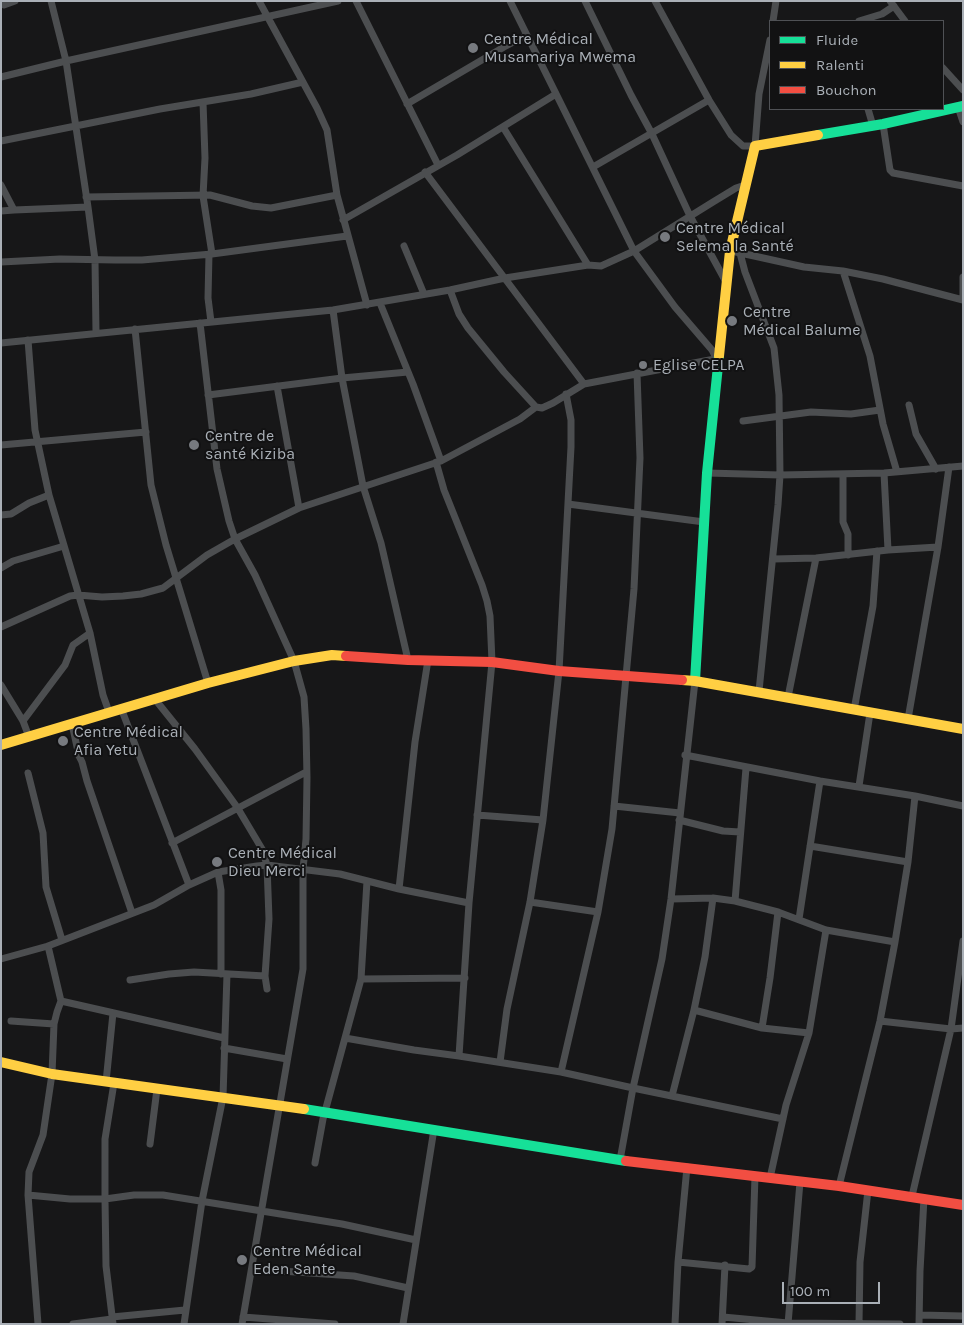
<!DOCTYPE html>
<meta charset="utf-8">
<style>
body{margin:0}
#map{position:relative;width:964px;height:1325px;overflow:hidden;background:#171718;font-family:Karla,sans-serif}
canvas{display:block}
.frame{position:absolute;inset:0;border:2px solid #aab0b7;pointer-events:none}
.legend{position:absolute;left:769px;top:20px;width:175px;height:90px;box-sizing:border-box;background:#121213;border:1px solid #4f5155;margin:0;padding:6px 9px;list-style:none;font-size:15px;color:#aab0b7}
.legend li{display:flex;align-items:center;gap:10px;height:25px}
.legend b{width:25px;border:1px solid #4f5155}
.scale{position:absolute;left:782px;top:1282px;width:98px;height:22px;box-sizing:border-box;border:2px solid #aab0b7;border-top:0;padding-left:6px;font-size:15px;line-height:18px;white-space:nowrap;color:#aab0b7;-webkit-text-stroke:4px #121213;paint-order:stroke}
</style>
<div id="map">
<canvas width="964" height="1325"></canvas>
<div class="frame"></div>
<ul class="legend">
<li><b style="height:6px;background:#16e098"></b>Fluide</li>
<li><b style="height:6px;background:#ffcf43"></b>Ralenti</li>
<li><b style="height:6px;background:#f24e42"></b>Bouchon</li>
</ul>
<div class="scale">100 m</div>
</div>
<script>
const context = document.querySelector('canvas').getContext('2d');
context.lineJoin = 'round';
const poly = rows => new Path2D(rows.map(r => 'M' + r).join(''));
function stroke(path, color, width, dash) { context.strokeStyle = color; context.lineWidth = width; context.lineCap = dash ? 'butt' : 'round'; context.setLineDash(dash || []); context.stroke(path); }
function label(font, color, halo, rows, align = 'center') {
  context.font = font + ' Karla,sans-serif'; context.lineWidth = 4; context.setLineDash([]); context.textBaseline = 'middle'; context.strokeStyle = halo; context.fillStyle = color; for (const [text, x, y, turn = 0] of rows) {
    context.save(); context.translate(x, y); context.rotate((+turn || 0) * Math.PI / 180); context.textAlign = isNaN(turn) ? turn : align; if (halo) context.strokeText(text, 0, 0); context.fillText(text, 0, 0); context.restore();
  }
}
const street = poly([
 [2,1,4,5,15,1],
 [51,1,66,61,88,207,95,260,96,333],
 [259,1,317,108,327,130,337,195,367,305],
 [356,1,438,165],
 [510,1,634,251,675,307,712,350,716,358],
 [585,1,631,95,652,134,690,216,726,282],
 [655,1,709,100,731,135,743,146,755,146,759,94,770,40],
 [890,1,905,21],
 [773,21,776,1],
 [859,21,882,14,894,6],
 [943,68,963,90],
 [1,77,66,61,338,1],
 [203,102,205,158,203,196,212,254],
 [407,104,504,47,527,35],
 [958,107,963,122],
 [868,109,873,126],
 [883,124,890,170,893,173,963,186],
 [503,127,588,265],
 [1,141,160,109,251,94,303,82],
 [593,167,709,100],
 [425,172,584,384],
 [1,185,14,210,88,207],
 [86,197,210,195,252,206,271,208,337,195],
 [1,211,14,210],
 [343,220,457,155,556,94],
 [404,246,424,294],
 [736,252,804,267,843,271,883,279,963,300],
 [740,253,745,272,774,348,779,395,780,475,778,505,759,691],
 [209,254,208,298,211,322],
 [1,262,60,259,115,260,142,260,212,254,347,236],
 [843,271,870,356,883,424,897,472],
 [963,277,963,296],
 [450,290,459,314,468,328,504,372,536,407],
 [380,303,413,384,441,461],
 [333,310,342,378,363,486,381,543,408,660],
 [200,323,217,469,229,521,235,539,255,575,294,661,304,697,306,729,307,778,306,839,303,869,303,969,242,1324],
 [135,329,151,485,166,545,208,683],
 [28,340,35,430,49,495,90,633,103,695,109,712],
 [1,343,333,310,450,290,505,278,588,265,601,266,634,251,713,202,736,188,745,185],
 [277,386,299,508],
 [208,395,342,378,408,372],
 [909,405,916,434,936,469],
 [743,421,811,412,851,414,880,410],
 [1,445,146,432],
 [436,462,444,490,482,585,487,601,490,616,492,662,469,903,459,1056],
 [707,473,780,475,884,473,963,466],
 [884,473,888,550],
 [843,474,843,522,848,534,848,555],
 [568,504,704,522],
 [1,515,11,514,29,503,49,495],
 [773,559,816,558,888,550,938,547],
 [1,568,13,561,64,546],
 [1,627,70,596,78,595,102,597,123,596,141,594,163,588,207,555,235,539,299,508,441,461,520,419,536,407,542,408,553,403,584,384,720,358],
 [1,685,23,721,29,737],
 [788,697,816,558],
 [154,698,195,749,237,807,262,849,267,865,269,919,265,976,267,989],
 [121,708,189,885],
 [854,710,873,606,877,551],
 [908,719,938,547,949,467],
 [23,721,65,665,73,645,90,633],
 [72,724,79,756,82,762,87,781,132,913],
 [685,755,820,781,915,796,963,806],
 [28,773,43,833,46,887,62,940],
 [859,786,870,713],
 [614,806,680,813],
 [477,815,543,820],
 [679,820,723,831,740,832],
 [172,843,306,772],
 [810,846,908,862],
 [218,872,221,890,221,974],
 [399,889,415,742,428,660],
 [671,899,713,898,735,901,778,912,826,930,895,942],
 [735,901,746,768],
 [530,902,598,912],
 [799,919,820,781],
 [1,959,48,946,154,905,189,885,218,872,257,866,267,865,340,874,399,889,469,903],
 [361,979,465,978],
 [130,980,169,974,194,972,265,976],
 [61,1001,224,1038],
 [694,1010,762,1028,809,1033],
 [11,1021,54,1024],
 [880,1021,951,1029,963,1028],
 [762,1028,770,978,778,912],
 [345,1038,414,1050,459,1056,561,1072,633,1088,783,1119],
 [224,1048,287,1059],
 [500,1062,507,1009,530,902,543,820,559,671,571,447,571,420,566,394],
 [561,1072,598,912,612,829,634,589,640,458,637,373],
 [106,1082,113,1013],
 [672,1096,694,1010,705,957,713,898],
 [150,1144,157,1089],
 [620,1160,633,1088,662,959,671,899,695,681],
 [315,1163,323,1119,361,979,367,881],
 [770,1178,786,1105,809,1033,826,930],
 [839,1186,880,1021,895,942,908,862,915,796],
 [28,1195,70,1199,105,1199,134,1195,163,1195,342,1224,416,1240],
 [912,1196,951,1029,963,941],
 [678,1262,749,1269,752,1267,755,1176],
 [252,1269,354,1276,408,1288],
 [920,1315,963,1316],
 [112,1317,185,1310],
 [243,1317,335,1324],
 [723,1317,788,1323,900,1324],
 [38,1324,28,1195,29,1172,43,1135,52,1074,54,1024,57,1012,61,1001,48,946],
 [73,1324,112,1319],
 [113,1324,106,1266,105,1199,105,1139,114,1083],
 [184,1324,202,1201,223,1097,227,974],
 [403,1324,434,1129],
 [675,1324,678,1262,687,1167],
 [722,1324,725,1265],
 [788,1324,800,1182],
 [859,1324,860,1262,868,1190],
 [919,1324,920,1271,924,1198]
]);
const fast = poly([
 [818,135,883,124,963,106],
 [695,681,707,473,719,356],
 [304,1109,626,1161]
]);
const slow = poly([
 [719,356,730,251,755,146,818,135],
 [682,680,695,681,963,729],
 [1,745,208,683,294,661,332,655,346,656],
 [1,1062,52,1074,304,1109]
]);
const jam = poly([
 [346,656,408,660,492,662,559,671,682,680],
 [626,1161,839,1186,963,1205]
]);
const markers = [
 [473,48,6,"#777a7f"],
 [665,237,6,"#777a7f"],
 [732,321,6,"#777a7f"],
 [643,365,5,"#777a7f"],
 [194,445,6,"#777a7f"],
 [63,741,6,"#777a7f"],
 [217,862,6,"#777a7f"],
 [242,1260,6,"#777a7f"]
];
const poiNames = [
 ["Centre Médical",484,39],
 ["Musamariya Mwema",484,57],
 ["Centre Médical",676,228],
 ["Selema la Santé",676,246],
 ["Centre",743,312],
 ["Médical Balume",743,330],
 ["Eglise CELPA",653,365],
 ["Centre de",205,436],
 ["santé Kiziba",205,454],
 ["Centre Médical",74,732],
 ["Afia Yetu",74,750],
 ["Centre Médical",228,853],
 ["Dieu Merci",228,871],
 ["Centre Médical",253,1251],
 ["Eden Sante",253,1269]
];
stroke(street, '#4c4e50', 7);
stroke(fast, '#16e098', 10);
stroke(slow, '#ffcf43', 10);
stroke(jam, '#f24e42', 10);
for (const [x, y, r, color] of markers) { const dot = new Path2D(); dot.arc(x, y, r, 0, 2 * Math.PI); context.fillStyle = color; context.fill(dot); stroke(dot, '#121213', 2); }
label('16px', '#aab0b7', '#121213', poiNames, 'left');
</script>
